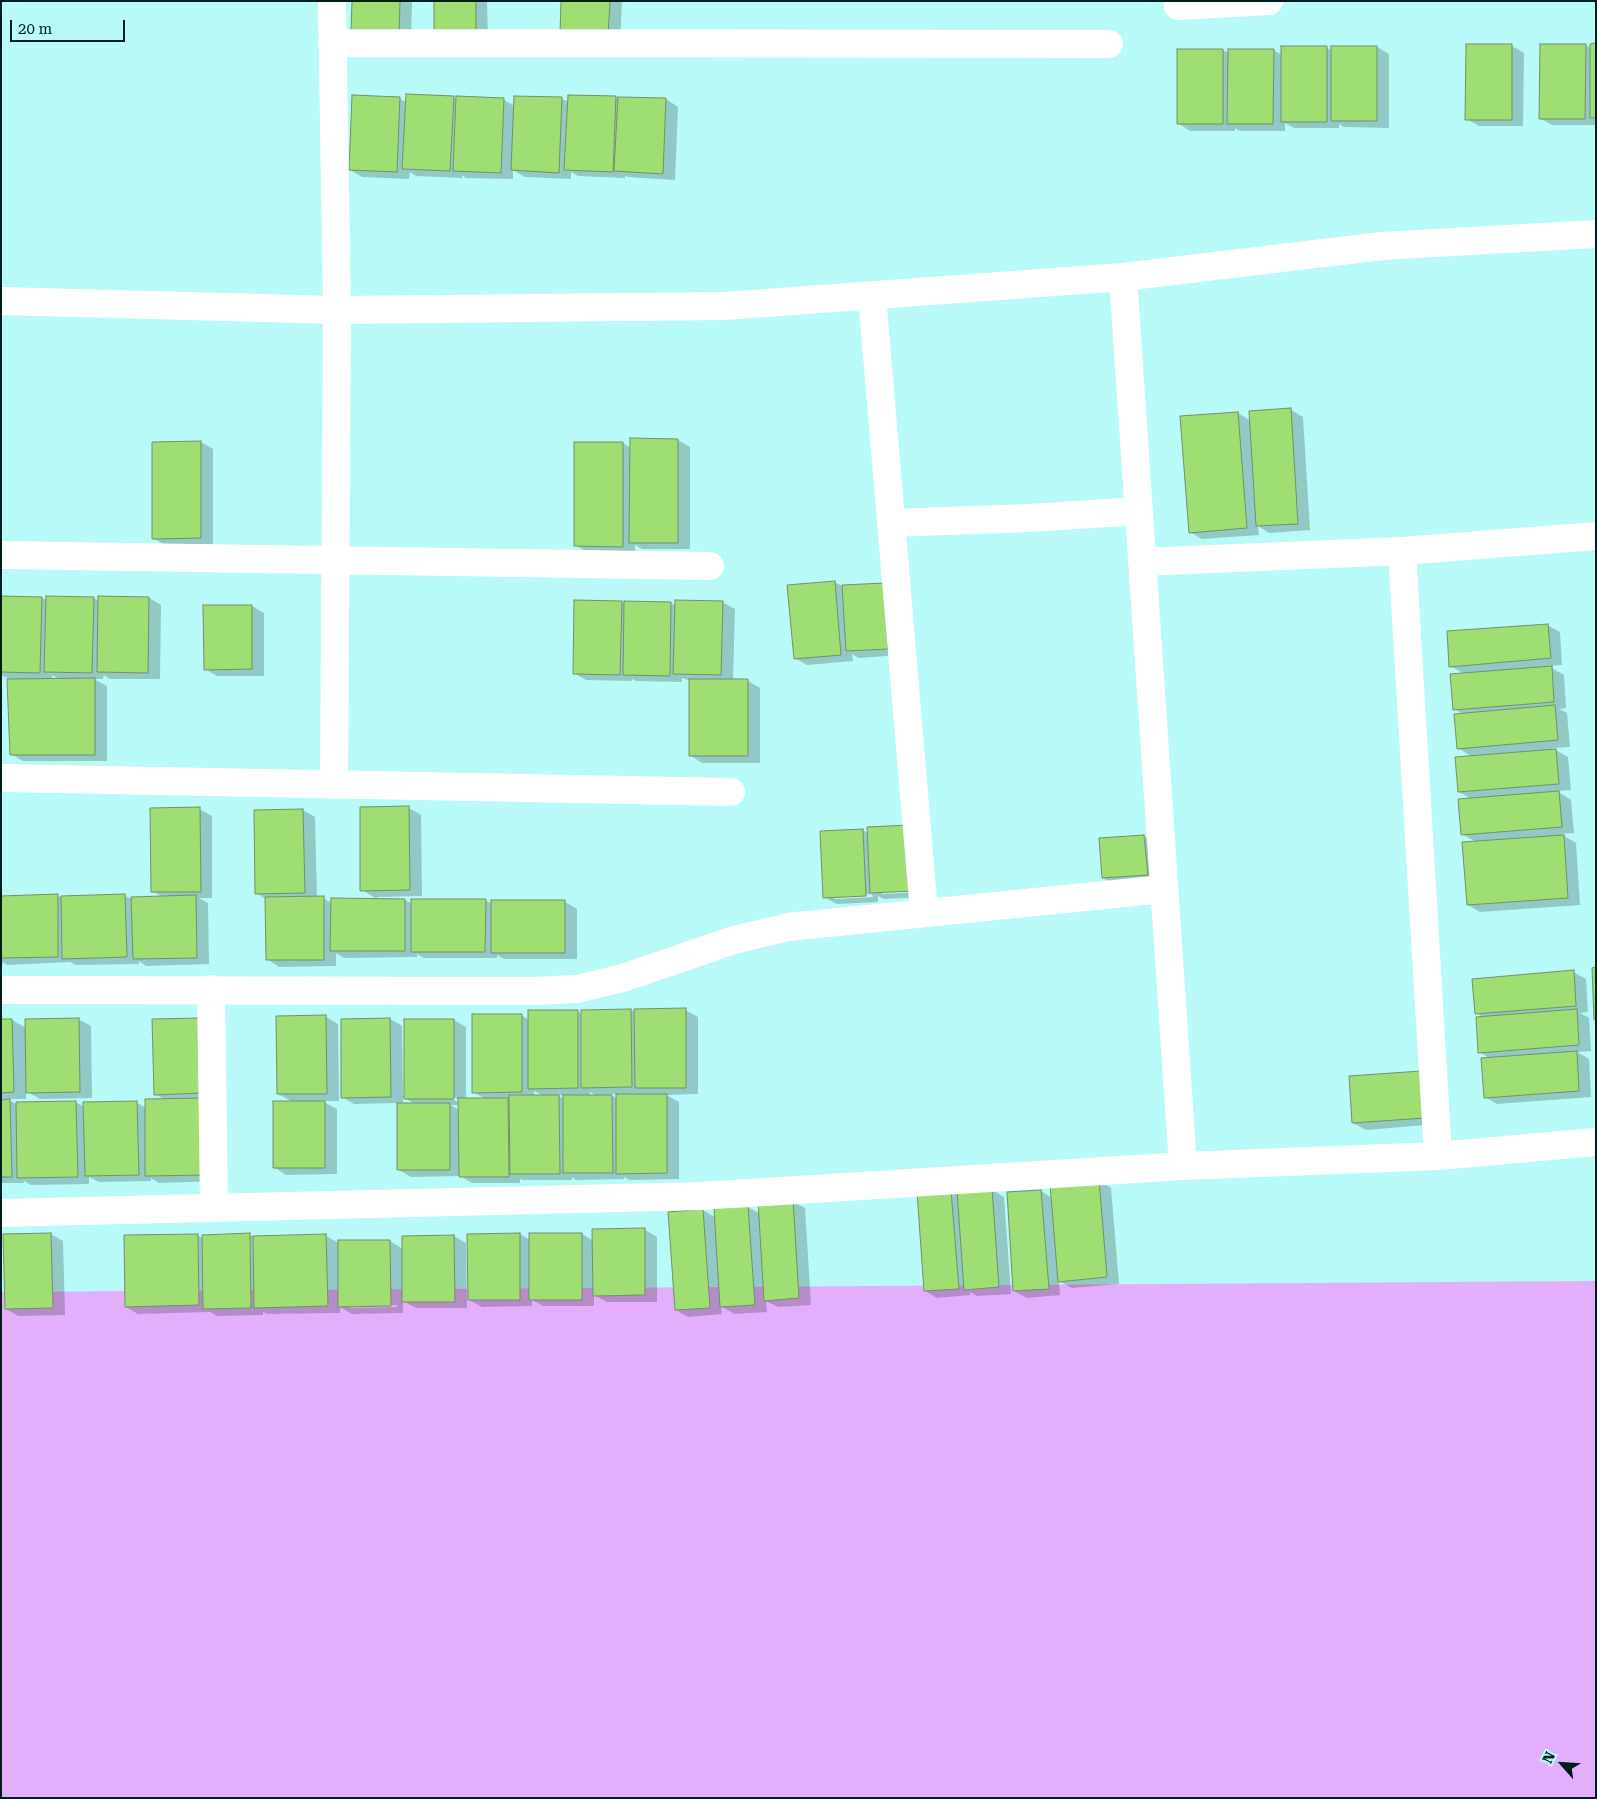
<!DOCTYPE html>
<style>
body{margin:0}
#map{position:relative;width:1597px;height:1799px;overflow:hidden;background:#b7faf8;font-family:"Roboto Serif",serif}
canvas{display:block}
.frame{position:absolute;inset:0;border:2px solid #021c1c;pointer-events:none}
.north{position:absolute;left:1537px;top:1739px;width:50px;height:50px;-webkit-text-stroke:4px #b7faf8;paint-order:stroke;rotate:296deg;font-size:14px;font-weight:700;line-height:20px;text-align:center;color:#021c1c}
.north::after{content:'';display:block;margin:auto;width:18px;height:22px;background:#021c1c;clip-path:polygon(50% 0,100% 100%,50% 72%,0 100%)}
.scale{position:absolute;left:10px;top:20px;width:115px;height:22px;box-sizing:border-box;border:2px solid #021c1c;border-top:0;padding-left:6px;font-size:15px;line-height:18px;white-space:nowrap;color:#021c1c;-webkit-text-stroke:4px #b7faf8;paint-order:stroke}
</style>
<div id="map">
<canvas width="1597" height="1799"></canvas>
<div class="frame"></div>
<div class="north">N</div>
<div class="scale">20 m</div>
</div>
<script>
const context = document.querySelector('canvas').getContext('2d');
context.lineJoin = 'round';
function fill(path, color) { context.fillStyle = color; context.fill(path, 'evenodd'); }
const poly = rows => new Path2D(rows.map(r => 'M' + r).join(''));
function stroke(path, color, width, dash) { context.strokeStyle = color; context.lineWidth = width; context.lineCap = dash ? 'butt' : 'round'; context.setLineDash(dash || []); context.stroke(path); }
const green = poly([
 [1596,1281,1596,1798,1,1798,1,1292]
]);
const shadow = poly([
 [353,1,412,1,411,39],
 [435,1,487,1,488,38],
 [563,1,622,1,620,43],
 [1585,45,1591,48,1596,45,1596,125,1552,125,1540,118],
 [1512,46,1524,53,1523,126,1479,126,1467,119],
 [1282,47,1327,48,1333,51,1333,47,1377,47,1389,54,1389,128,1344,127,1339,124,1339,128,1294,128,1285,123,1285,131,1240,131,1235,128,1235,131,1190,131,1178,123,1223,50,1229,53,1273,50,1282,55],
 [353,96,400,99,406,102,454,98,457,99,457,97,504,100,515,106,515,97,562,99,569,102,616,97,619,99,666,99,678,107,675,180,628,177,625,176,625,178,578,176,571,172,571,179,525,177,513,170,513,179,466,178,462,175,462,178,416,176,410,172,409,179,362,177,350,170],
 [1291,410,1303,417,1310,530,1269,533,1258,526,1259,535,1202,539,1190,532,1182,418,1238,413,1251,421],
 [678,440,690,447,690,549,642,549,635,545,635,553,587,552,575,545,623,443,631,448],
 [201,442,213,449,213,544,165,545,153,538],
 [834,582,842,586,885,584,900,655,859,658,852,654,853,661,807,665,795,658],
 [1,597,42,598,48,601,93,598,99,601,149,598,161,605,160,679,110,679,104,675,103,679,94,679,107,686,107,761,23,761,11,754,8,678,1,675],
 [52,675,59,679,52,679],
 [622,602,625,604,671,603,676,606,722,602,735,609,733,681,748,681,760,688,760,763,702,763,690,755,691,681,682,678,682,682,636,681,632,679,632,681,586,680,574,673],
 [204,606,252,606,264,613,264,676,217,676,205,669],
 [1547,625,1560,632,1562,665,1548,666,1564,675,1566,708,1559,709,1567,713,1570,747,1552,748,1568,757,1571,790,1557,791,1571,800,1574,833,1561,834,1576,843,1580,905,1480,912,1468,905,1476,842,1462,834,1473,800,1459,792,1473,757,1458,748,1463,714,1454,709,1465,674,1450,666],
 [409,808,421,815,422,896,377,897,377,899,362,890],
 [199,809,212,816,212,898,199,898,208,903,209,964,146,966,139,961,139,964,75,965,70,962,7,965,3,962,3,964,1,964,1,897,125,896,133,900,162,897,153,891],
 [303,810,315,817,317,898,323,898,332,903,405,900,412,904,485,900,492,904,565,902,577,909,577,959,504,959,497,955,497,958,424,958,417,954,417,957,344,958,336,953,336,966,279,967,267,959,267,900,256,893],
 [910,826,922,833,925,897,884,899,878,896,878,902,837,904,824,897,822,832,863,830,869,834,869,828],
 [920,889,920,892,882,894,882,891],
 [872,894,873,897,835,899,835,896],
 [1144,836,1156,843,1159,881,1115,885,1103,878,1100,839],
 [1573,972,1586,979,1588,1012,1580,1013,1589,1018,1591,1051,1577,1052,1589,1059,1591,1097,1497,1104,1485,1097,1491,1059,1479,1052,1485,1018,1476,1013],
 [631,1010,636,1013,685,1010,698,1017,698,1094,666,1095,679,1102,679,1179,630,1180,624,1177,624,1179,576,1180,572,1177,572,1180,523,1180,520,1179,520,1183,472,1183,460,1176,411,1177,399,1170,399,1103,354,1104,342,1097,390,1019,402,1026,403,1095,405,1095,454,1020,466,1027,466,1100,486,1099,473,1092,521,1015,529,1020,577,1011,582,1014],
 [534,1091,544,1096,534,1096],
 [590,1092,597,1096,590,1096],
 [450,1094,459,1100,459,1103,448,1096],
 [610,1094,617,1094,617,1099],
 [556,1095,564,1095,564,1099],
 [403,1097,416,1105,403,1105],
 [451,1105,459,1105,459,1110],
 [326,1017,338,1024,339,1101,322,1101,337,1109,337,1174,286,1175,274,1167,293,1102,278,1094],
 [78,1019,91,1026,92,1098,40,1099,26,1091,26,1099,7,1099,18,1105,75,1102,85,1107,137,1103,146,1108,166,1100,155,1094,200,1020,218,1181,159,1183,151,1178,151,1181,99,1182,89,1177,89,1184,31,1185,24,1181,24,1183,1,1183,1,1020,12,1020,26,1028],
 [1351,1077,1437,1124,1366,1130,1353,1123],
 [1099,1180,1111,1188,1119,1284,1072,1288,1059,1281,1060,1295,1027,1298,1014,1291,1008,1193,1041,1191,1052,1198],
 [992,1190,1004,1197,1011,1294,977,1296,970,1292,970,1295,937,1298,925,1291,951,1191,959,1195],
 [792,1201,805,1208,811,1305,778,1307,766,1301,767,1312,734,1314,721,1306,722,1314,688,1317,676,1310,703,1210,716,1218,715,1210,748,1207,760,1214],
 [645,1230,657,1237,657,1302,607,1302,594,1295,594,1306,543,1306,532,1300,532,1306,482,1307,469,1300,520,1234,530,1240,582,1234,594,1241],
 [51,1234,63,1241,65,1315,18,1316,6,1309],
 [249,1234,254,1237,326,1236,339,1243,339,1241,390,1241,403,1249,454,1236,466,1243,467,1308,416,1308,403,1301,403,1313,352,1314,340,1307,340,1313,267,1314,263,1312,263,1315,217,1316,210,1312,138,1314,126,1307,197,1235,203,1239],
 [397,1305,397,1307,350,1308,350,1306]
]);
const building = poly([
 [352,1,400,1,399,33,351,31,352,1],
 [434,1,476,1,476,32,434,32,434,1],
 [561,1,610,1,608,36,560,34,561,1],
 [1596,43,1596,118,1590,118,1590,44,1596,43],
 [1466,44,1512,44,1512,120,1465,120,1466,44],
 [1540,44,1586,44,1585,119,1539,119,1540,44],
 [1281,46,1327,46,1327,122,1281,122,1281,46],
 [1331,46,1377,46,1377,121,1331,121,1331,46],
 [1177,49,1223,49,1223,124,1177,124,1177,49],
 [1228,49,1274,49,1273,124,1227,124,1228,49],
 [406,94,454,96,450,171,402,169,406,94],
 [352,95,400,97,397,172,349,170,352,95],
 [568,95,616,96,613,172,564,170,568,95],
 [456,96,504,98,501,173,453,171,456,96],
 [514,96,562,97,559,173,511,170,514,96],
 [618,97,666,98,663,174,614,171,618,97],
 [1291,408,1298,524,1256,526,1249,411,1291,408],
 [1238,412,1247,528,1189,533,1180,416,1238,412],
 [630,438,678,439,678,543,629,543,630,438],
 [201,441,201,538,152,539,152,442,201,441],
 [574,442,623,442,623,547,574,546,574,442],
 [835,581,841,655,794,659,787,585,835,581],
 [885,583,888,649,846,651,842,585,885,583],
 [1,596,42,597,40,673,1,672,1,596],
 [46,596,94,597,92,673,44,672,46,596],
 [98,596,149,597,148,673,97,672,98,596],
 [574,600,622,601,620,675,573,674,574,600],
 [675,600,723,601,721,675,673,674,675,600],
 [624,601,671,602,670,676,623,675,624,601],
 [203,605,252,605,252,669,204,670,203,605],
 [1548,624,1551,658,1449,667,1447,631,1548,624],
 [1552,666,1554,702,1453,710,1450,674,1552,666],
 [95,678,95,755,10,755,7,679,95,678],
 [689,679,748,679,748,756,689,756,689,679],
 [1555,705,1558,740,1457,749,1454,714,1555,705],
 [1556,749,1559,784,1458,792,1455,757,1556,749],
 [1559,791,1562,827,1461,835,1458,799,1559,791],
 [409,806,410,890,360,891,360,807,409,806],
 [200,807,201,892,151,892,150,808,200,807],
 [303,809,305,893,255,894,254,810,303,809],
 [910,825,913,891,870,893,867,827,910,825],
 [863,829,866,896,823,898,820,831,863,829],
 [1144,835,1148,875,1102,878,1099,838,1144,835],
 [1564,835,1568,898,1467,905,1462,842,1564,835],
 [58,894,58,957,1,958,1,896,58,894],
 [125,894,127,957,62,959,61,896,125,894],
 [196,895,197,958,133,959,131,897,196,895],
 [324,896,324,960,266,960,265,897,324,896],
 [331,898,405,899,405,951,330,951,331,898],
 [411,899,486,899,485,952,411,952,411,899],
 [491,900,565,900,565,953,491,953,491,900],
 [1596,967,1596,1019,1594,1020,1592,968,1596,967],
 [1574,970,1576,1006,1475,1014,1472,979,1574,970],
 [686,1008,686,1088,635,1088,634,1009,686,1008],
 [631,1009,632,1087,581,1088,581,1010,631,1009],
 [1577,1009,1579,1045,1478,1053,1476,1017,1577,1009],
 [528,1010,578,1010,578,1088,528,1089,528,1010],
 [472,1014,522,1014,522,1092,472,1093,472,1014],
 [326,1015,327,1094,277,1094,276,1016,326,1015],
 [79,1018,80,1092,26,1093,25,1019,79,1018],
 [200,1018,202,1093,154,1095,152,1019,200,1018],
 [390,1018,391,1097,341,1098,341,1019,390,1018],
 [1,1019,12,1019,14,1092,1,1093,1,1019],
 [404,1019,454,1019,454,1099,404,1099,404,1019],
 [1577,1051,1579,1091,1484,1098,1481,1058,1577,1051],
 [1421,1071,1425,1118,1352,1123,1349,1076,1421,1071],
 [616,1094,667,1094,667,1173,616,1174,616,1094],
 [509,1095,559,1095,560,1174,510,1174,509,1095],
 [563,1095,612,1095,613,1173,563,1173,563,1095],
 [204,1098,206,1175,145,1176,145,1099,204,1098],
 [458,1098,508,1098,509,1177,459,1177,458,1098],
 [10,1099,12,1177,1,1177,1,1100,10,1099],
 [76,1101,78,1177,17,1178,16,1102,76,1101],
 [137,1101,139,1175,85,1176,83,1102,137,1101],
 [273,1101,325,1101,325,1168,273,1168,273,1101],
 [397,1103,450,1103,450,1170,397,1170,397,1103],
 [1099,1179,1107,1277,1058,1282,1050,1184,1099,1179],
 [992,1188,999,1287,964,1290,957,1191,992,1188],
 [951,1190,959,1289,924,1291,917,1192,951,1190],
 [1041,1190,1049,1289,1013,1291,1007,1192,1041,1190],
 [793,1199,799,1298,764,1301,758,1201,793,1199],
 [748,1206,755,1305,720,1307,714,1209,748,1206],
 [703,1209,710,1308,675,1310,668,1212,703,1209],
 [645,1228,645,1295,593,1296,592,1229,645,1228],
 [51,1233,53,1308,5,1309,3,1234,51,1233],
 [250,1233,251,1308,203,1309,202,1235,250,1233],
 [520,1233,520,1300,468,1300,467,1234,520,1233],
 [529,1233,582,1233,582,1300,529,1300,529,1233],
 [198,1234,199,1305,125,1307,124,1235,198,1234],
 [326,1234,328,1306,254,1308,253,1236,326,1234],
 [454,1235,455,1302,402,1302,402,1236,454,1235],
 [338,1240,390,1240,391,1306,338,1307,338,1240]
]);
const street = poly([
 [1178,6,1269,1],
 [332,43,1109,44],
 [1123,277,1183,1166],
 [872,296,924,912],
 [1,301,337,310,332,1],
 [891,523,1030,518,1139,511],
 [1402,551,1438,1156],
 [1,555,710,566],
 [1142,562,1402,551,1596,536],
 [1,778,731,792],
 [334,785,337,310,725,306,1123,277,1382,246,1596,234],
 [211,989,214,1208],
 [1,990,534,991,577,989,623,978,734,940,788,927,1164,889],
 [1,1213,701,1196,1183,1166,1438,1156,1596,1142]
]);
fill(green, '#e3affd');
fill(shadow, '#0003');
fill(building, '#9ede72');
stroke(building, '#758f66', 1);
stroke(street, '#fff', 28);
</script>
